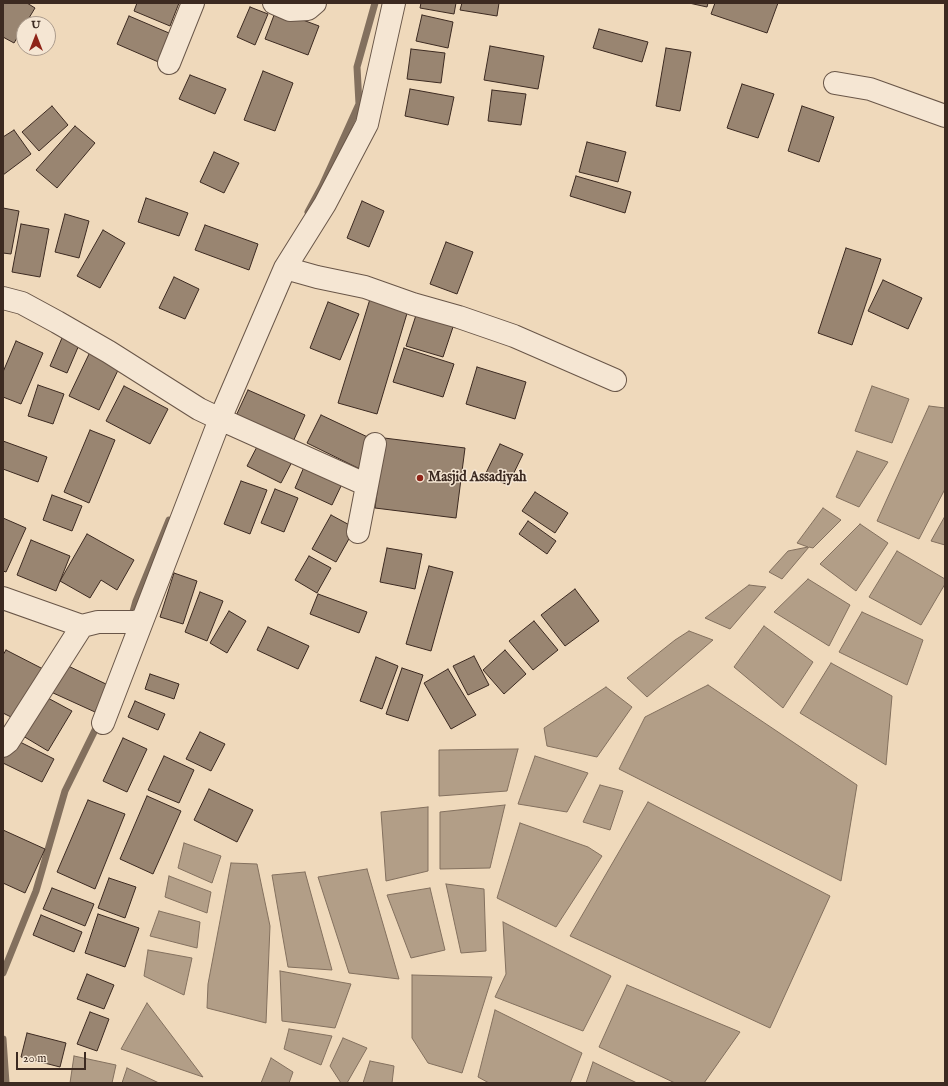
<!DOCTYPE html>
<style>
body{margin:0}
#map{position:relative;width:948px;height:1086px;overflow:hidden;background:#efd9bb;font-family:"IM FELL English",serif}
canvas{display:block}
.frame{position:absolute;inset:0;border:4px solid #3c2a21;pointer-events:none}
.north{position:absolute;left:16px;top:16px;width:40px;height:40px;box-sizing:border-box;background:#f5e6d3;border:1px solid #ab9b8c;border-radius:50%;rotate:0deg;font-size:11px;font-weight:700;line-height:16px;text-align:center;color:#3c2a21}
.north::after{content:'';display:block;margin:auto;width:14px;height:18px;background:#8f2418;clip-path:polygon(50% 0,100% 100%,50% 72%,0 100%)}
.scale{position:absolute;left:16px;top:1052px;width:70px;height:18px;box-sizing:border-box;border:2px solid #3c2a21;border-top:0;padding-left:5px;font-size:12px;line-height:14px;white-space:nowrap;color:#3c2a21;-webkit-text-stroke:3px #f5e6d3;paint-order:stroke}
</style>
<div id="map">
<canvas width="948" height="1086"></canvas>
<div class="frame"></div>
<div class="north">U</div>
<div class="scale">20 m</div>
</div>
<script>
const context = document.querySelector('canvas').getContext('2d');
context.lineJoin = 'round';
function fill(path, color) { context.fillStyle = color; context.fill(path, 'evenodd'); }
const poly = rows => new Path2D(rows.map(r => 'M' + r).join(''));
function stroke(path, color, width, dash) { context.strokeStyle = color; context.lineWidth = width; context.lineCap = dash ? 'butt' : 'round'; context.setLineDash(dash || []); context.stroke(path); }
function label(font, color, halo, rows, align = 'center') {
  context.font = font + ' "IM FELL English",serif'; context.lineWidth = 3; context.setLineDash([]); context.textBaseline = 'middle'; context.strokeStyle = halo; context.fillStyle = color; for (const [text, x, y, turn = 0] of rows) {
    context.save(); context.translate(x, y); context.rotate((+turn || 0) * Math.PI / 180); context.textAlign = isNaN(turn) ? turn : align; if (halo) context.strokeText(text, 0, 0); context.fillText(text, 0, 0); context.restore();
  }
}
const water = poly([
 [872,386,909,399,892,443,855,431,872,386],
 [929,406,945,408,945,489,919,539,877,521,929,406],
 [857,451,888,462,859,507,836,497,857,451],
 [823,508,841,520,813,548,809,547,782,579,769,572,788,551,808,547,797,543,823,508],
 [945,516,945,545,931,541,945,516],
 [860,524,888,543,856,591,820,564,860,524],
 [897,551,945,579,945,584,921,625,869,597,897,551],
 [808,579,850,605,829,646,774,612,808,579],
 [749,585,766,587,730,629,705,618,749,585],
 [862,612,923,640,907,685,839,652,862,612],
 [764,626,813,662,783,708,734,667,764,626],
 [689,631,713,640,647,697,627,678,675,640,689,631],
 [831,663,892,696,886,765,800,713,831,663],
 [708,685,857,785,841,881,619,769,645,717,708,685],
 [606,687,632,707,597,757,547,746,544,728,606,687],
 [518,749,507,791,439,796,439,750,518,749],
 [535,756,588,773,567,812,518,804,535,756],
 [600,785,623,791,610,830,583,822,600,785],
 [648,802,830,896,770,1028,570,936,648,802],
 [505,805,490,868,440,869,440,812,505,805],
 [428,807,428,871,386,881,381,812,428,807],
 [520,823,588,847,602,856,556,927,497,898,520,823],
 [184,843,221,856,212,883,178,868,184,843],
 [231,863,257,864,270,926,266,1023,207,1008,208,984,231,863],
 [367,869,399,979,349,973,318,877,367,869],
 [305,872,332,970,288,967,272,875,305,872],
 [169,876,211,892,207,913,165,897,169,876],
 [446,884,484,889,486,951,461,953,446,884],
 [430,888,445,950,411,958,387,895,430,888],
 [159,911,200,922,197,948,150,936,159,911],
 [503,922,611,976,583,1031,495,997,506,974,503,922],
 [148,950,192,958,184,995,144,976,148,950],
 [280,971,351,984,335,1028,282,1021,280,971],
 [412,975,492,977,462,1073,428,1063,412,1038,412,975],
 [627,985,740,1032,704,1083,675,1083,599,1047,627,985],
 [147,1003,203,1077,121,1049,147,1003],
 [495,1010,582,1053,570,1083,489,1083,478,1077,495,1010],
 [289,1029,332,1036,321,1065,284,1049,289,1029],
 [343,1038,367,1048,347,1083,341,1083,330,1066,343,1038],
 [74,1056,116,1065,112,1083,70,1083,74,1056],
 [271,1058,293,1072,289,1083,261,1083,271,1058],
 [370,1061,394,1066,392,1083,363,1083,370,1061],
 [593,1062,637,1083,586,1083,593,1062],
 [127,1068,159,1083,122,1083,127,1068]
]);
const stream = poly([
 [308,212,322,186,359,104,357,67,375,3],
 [131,619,136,601,169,520],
 [3,973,36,891,65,791,99,722],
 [3,1039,6,1083]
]);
const building = poly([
 [3,3,27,3,35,8,14,43,3,37,3,3],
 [137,3,179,3,170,26,134,11,137,3],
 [421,3,456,3,454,14,420,8,421,3],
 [462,3,499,3,497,16,460,10,462,3],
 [689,3,708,3,707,7,689,3],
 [715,3,778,3,767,33,711,14,715,3],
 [250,7,268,14,255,45,237,37,250,7],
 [276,10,319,26,308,55,265,39,276,10],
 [422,15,453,22,448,48,416,41,422,15],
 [129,16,176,36,163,64,117,44,129,16],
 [599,29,648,42,642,62,593,48,599,29],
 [490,46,544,56,538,89,484,80,490,46],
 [666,48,691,52,680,111,656,106,666,48],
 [411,49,445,53,441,83,407,79,411,49],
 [263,71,293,83,275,131,244,120,263,71],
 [190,75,226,89,215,114,179,99,190,75],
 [742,84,774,94,758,138,727,128,742,84],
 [410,89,454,97,448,125,405,116,410,89],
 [492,90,526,94,521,125,488,121,492,90],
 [52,106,68,125,39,151,22,132,52,106],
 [802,106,834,117,819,162,788,151,802,106],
 [75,126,95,143,57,188,36,170,75,126],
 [14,130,31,154,3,175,3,137,14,130],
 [587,142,626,152,618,182,579,172,587,142],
 [214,152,239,163,224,193,200,182,214,152],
 [576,176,631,192,625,213,570,196,576,176],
 [146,198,188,213,179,236,138,222,146,198],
 [362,201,384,211,369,247,347,238,362,201],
 [3,208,19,211,11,254,3,253,3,208],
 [65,214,89,221,79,258,55,252,65,214],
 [21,224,49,229,40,277,12,272,21,224],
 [205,225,258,244,249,270,195,250,205,225],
 [103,230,125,243,100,288,77,276,103,230],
 [446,242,473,252,457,294,430,284,446,242],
 [846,248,881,259,852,345,818,333,846,248],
 [174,277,199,289,185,319,159,308,174,277],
 [883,280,922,298,908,329,868,311,883,280],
 [370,299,408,310,377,414,338,403,370,299],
 [328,302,359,314,340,360,310,348,328,302],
 [418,309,455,321,443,357,406,346,418,309],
 [62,338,79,345,67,373,50,366,62,338],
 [16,341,43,353,21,404,3,397,3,372,16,341],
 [404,348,454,364,443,397,393,382,404,348],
 [90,352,120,366,99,410,69,396,90,352],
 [477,367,526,382,515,419,466,404,477,367],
 [38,385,64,394,53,424,28,416,38,385],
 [124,386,168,409,150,444,106,421,124,386],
 [248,390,305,415,292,444,235,418,248,390],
 [321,415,374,440,360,469,307,443,321,415],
 [90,430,115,440,89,503,64,492,90,430],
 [384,438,465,448,456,518,375,508,384,438],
 [3,441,47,457,38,482,3,469,3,441],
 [260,441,294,458,281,483,247,466,260,441],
 [500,444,523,454,508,485,485,475,500,444],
 [304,467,342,484,332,505,295,488,304,467],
 [241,481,267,490,250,534,224,524,241,481],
 [275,489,298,498,284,532,261,523,275,489],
 [535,492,568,513,555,533,522,511,535,492],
 [52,495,82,506,72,531,43,520,52,495],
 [331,515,355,528,336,562,312,549,331,515],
 [3,518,26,528,6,572,3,571,3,518],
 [528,521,556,541,547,554,519,534,528,521],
 [87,534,134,560,117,590,101,580,90,598,60,581,87,534],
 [31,540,70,556,56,591,17,575,31,540],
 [387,548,422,554,415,589,380,582,387,548],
 [309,556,331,568,317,593,295,580,309,556],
 [429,566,453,572,431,651,406,644,429,566],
 [174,573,197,581,183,624,160,617,174,573],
 [575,589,599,621,565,646,541,615,575,589],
 [200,592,223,601,207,641,185,632,200,592],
 [318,594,367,612,359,633,310,614,318,594],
 [229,611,246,621,227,653,210,643,229,611],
 [534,621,558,650,533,670,509,641,534,621],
 [268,627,309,646,298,669,257,650,268,627],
 [6,650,43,669,17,720,3,713,3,655,6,650],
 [505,650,526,674,504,694,483,670,505,650],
 [474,656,489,685,468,695,453,666,474,656],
 [376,657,398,666,382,709,360,701,376,657],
 [64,664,108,685,95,712,51,692,64,664],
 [402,668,423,675,408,721,386,714,402,668],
 [448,669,476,715,451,729,424,683,448,669],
 [150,674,179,684,174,699,145,689,150,674],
 [46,697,72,711,48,751,23,736,46,697],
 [135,701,165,714,158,730,128,717,135,701],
 [200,732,225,744,211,771,186,759,200,732],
 [123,738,147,749,127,792,103,781,123,738],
 [14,739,54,759,42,782,3,763,3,759,14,739],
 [164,756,194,770,179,803,148,790,164,756],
 [209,789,253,810,237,842,194,820,209,789],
 [147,796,181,811,153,874,120,859,147,796],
 [88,800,125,814,95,889,57,872,88,800],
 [3,830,45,849,25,893,3,883,3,830],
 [109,878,136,887,125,918,98,908,109,878],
 [52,888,94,904,85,926,43,909,52,888],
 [98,914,139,928,125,967,85,953,98,914],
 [41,915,82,932,74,952,33,935,41,915],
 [87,974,114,985,104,1009,77,999,87,974],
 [90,1012,109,1019,97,1051,77,1044,90,1012],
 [27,1033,66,1043,60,1067,21,1057,27,1033]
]);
const minor = poly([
 [274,3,290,10,308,9,315,3],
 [169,63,193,3],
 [835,83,870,89,945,116],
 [285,268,317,277,365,287,413,304,459,317,514,336,615,380],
 [3,298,22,303,57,322,109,352,199,409,220,419,367,485],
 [358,532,375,444],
 [3,598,82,626,98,622,134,622,141,620],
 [103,723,220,419,285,268,325,204,367,124,394,3],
 [3,746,8,742,82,626]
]);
const markers = [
 [420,478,4,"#8f2418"]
];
const poiNames = [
 ["Masjid Assadiyah",428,478]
];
fill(water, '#b29e87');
stroke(water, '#83705e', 1);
stroke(stream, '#83705e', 7);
fill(building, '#998571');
stroke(building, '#3c2a21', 1);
stroke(minor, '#695648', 24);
stroke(minor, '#f5e6d3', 22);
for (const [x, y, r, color] of markers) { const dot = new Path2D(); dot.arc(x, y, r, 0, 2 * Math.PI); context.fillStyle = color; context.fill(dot); stroke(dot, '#f5e6d3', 1.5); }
label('bold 14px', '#3c2a21', '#f5e6d3', poiNames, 'left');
</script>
